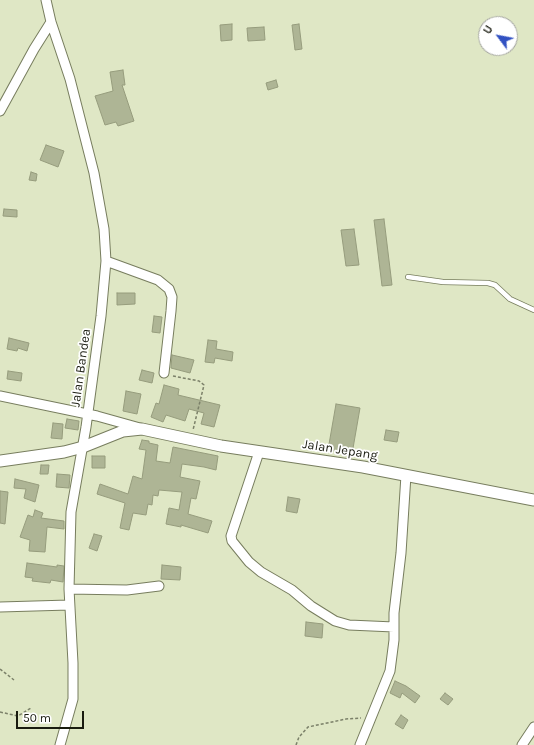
<!DOCTYPE html>
<style>
body{margin:0}
#map{position:relative;width:534px;height:745px;overflow:hidden;background:#dfe7c5;font-family:Karla,sans-serif}
canvas{display:block}
.north{position:absolute;left:478px;top:16px;width:40px;height:40px;box-sizing:border-box;background:#fff;border:1px solid #a3a49f;border-radius:50%;rotate:302deg;font-size:11px;font-weight:700;line-height:16px;text-align:center;color:#191b0f}
.north::after{content:'';display:block;margin:auto;width:14px;height:18px;background:#3151c2;clip-path:polygon(50% 0,100% 100%,50% 72%,0 100%)}
.scale{position:absolute;left:16px;top:711px;width:68px;height:18px;box-sizing:border-box;border:2px solid #191b0f;border-top:0;padding-left:5px;font-size:12px;line-height:14px;white-space:nowrap;color:#191b0f;-webkit-text-stroke:3px #fff;paint-order:stroke}
</style>
<div id="map">
<canvas width="534" height="745"></canvas>
<div class="north">U</div>
<div class="scale">50 m</div>
</div>
<script>
const context = document.querySelector('canvas').getContext('2d');
context.lineJoin = 'round';
function fill(path, color) { context.fillStyle = color; context.fill(path, 'evenodd'); }
const poly = rows => new Path2D(rows.map(r => 'M' + r).join(''));
function stroke(path, color, width, dash) { context.strokeStyle = color; context.lineWidth = width; context.lineCap = dash ? 'butt' : 'round'; context.setLineDash(dash || []); context.stroke(path); }
function label(font, color, halo, rows, align = 'center') {
  context.font = font + ' Karla,sans-serif'; context.lineWidth = 3.5; context.setLineDash([]); context.textBaseline = 'middle'; context.strokeStyle = halo; context.fillStyle = color; for (const [text, x, y, turn = 0] of rows) {
    context.save(); context.translate(x, y); context.rotate((+turn || 0) * Math.PI / 180); context.textAlign = isNaN(turn) ? turn : align; if (halo) context.strokeText(text, 0, 0); context.fillText(text, 0, 0); context.restore();
  }
}
const building = poly([
 [232,24,232,40,221,41,220,25,232,24],
 [299,24,302,49,295,50,292,25,299,24],
 [264,27,265,40,248,41,247,28,264,27],
 [123,70,125,85,122,85,134,121,118,126,116,122,105,125,95,96,113,91,110,72,123,70],
 [276,80,278,87,268,90,266,83,276,80],
 [46,145,64,151,58,167,40,160,46,145],
 [31,172,37,174,36,181,29,180,31,172],
 [4,209,17,210,17,217,3,216,4,209],
 [384,219,392,285,382,286,374,220,384,219],
 [354,229,359,265,346,266,341,230,354,229],
 [117,293,135,293,135,304,117,305,117,293],
 [154,316,162,317,160,333,152,332,154,316],
 [9,338,29,343,27,351,18,348,17,351,7,349,9,338],
 [208,340,217,341,216,349,233,352,232,361,215,358,214,363,205,362,208,340],
 [172,355,194,360,190,373,171,368,172,355],
 [142,370,154,373,152,383,139,380,142,370],
 [8,371,22,373,21,381,7,379,8,371],
 [164,385,179,389,178,395,220,405,214,427,201,424,204,413,189,409,185,421,166,415,163,422,151,417,156,403,159,404,164,385],
 [126,391,141,394,137,414,123,411,126,391],
 [336,404,360,408,352,454,328,450,336,404],
 [67,419,79,421,78,430,65,428,67,419],
 [53,423,63,424,62,439,51,438,53,423],
 [386,430,399,432,397,442,384,440,386,430],
 [142,440,149,441,149,443,158,445,156,461,170,463,173,447,218,456,216,470,204,467,182,464,180,477,200,481,196,499,191,498,188,514,212,521,208,533,181,525,181,527,166,524,169,508,179,510,182,492,159,490,158,496,153,495,152,505,148,504,146,515,133,513,129,530,120,528,125,503,97,494,100,484,128,494,133,476,142,479,146,450,139,449,142,440],
 [92,456,105,456,105,468,92,468,92,456],
 [41,465,49,465,48,474,40,474,41,465],
 [57,474,70,475,69,488,56,487,57,474],
 [15,479,39,485,35,502,24,498,26,489,14,488,15,479],
 [0,491,8,492,5,524,0,523,0,491],
 [288,497,300,499,297,513,286,511,288,497],
 [35,510,43,513,41,518,64,521,64,529,47,527,45,552,29,551,30,540,20,537,28,515,33,517,35,510],
 [94,534,102,536,97,551,89,548,94,534],
 [27,563,57,567,57,565,64,566,63,582,51,580,50,583,32,581,33,578,25,577,27,563],
 [162,565,181,567,180,580,161,579,162,565],
 [306,622,323,624,322,638,305,636,306,622],
 [395,681,406,686,420,696,415,703,402,693,400,698,390,693,395,681],
 [445,693,453,699,448,705,440,699,445,693],
 [401,715,408,720,403,729,395,724,401,715]
]);
const path = poly([
 [173,376,199,381,204,385,193,430],
 [0,669,14,680],
 [0,712,18,716,31,708],
 [296,745,299,737,308,727,346,719,361,718]
]);
const service = poly([
 [408,277,443,282,488,283,495,285,510,299,534,310]
]);
const minor = poly([
 [46,0,51,22,70,79,94,173,104,229,106,261,101,316,86,427,71,512,69,589,73,663,73,699,60,745],
 [0,111,34,49,51,22],
 [106,261,158,280,169,289,172,297,171,311,164,373],
 [0,396,97,416,140,428],
 [259,452,231,536,232,541,249,562,261,572,292,590,311,606,335,621,349,625,394,627,394,613,401,553,406,475],
 [69,589,127,590,159,586],
 [0,607,69,605],
 [360,745,390,671,394,640,394,627],
 [522,745,534,727]
]);
const tertiary = poly([
 [0,461,64,452,83,447,123,431,142,429,221,446,363,467,534,500]
]);
const streetNames = [
 ["Jalan Bandea",81,368,-82],
 ["Jalan Jepang",340,450,9]
];
fill(building, '#aeb595');
stroke(building, '#969c7d', 1);
stroke(service, '#777d5e', 6);
stroke(minor, '#777d5e', 11);
stroke(tertiary, '#777d5e', 13);
stroke(path, '#7b8069', 1.5, [3, 2]);
stroke(service, '#fff', 4.5);
stroke(minor, '#fff', 9);
stroke(tertiary, '#fff', 11);
label('13px', '#191b0f', '#fff', streetNames);
</script>
